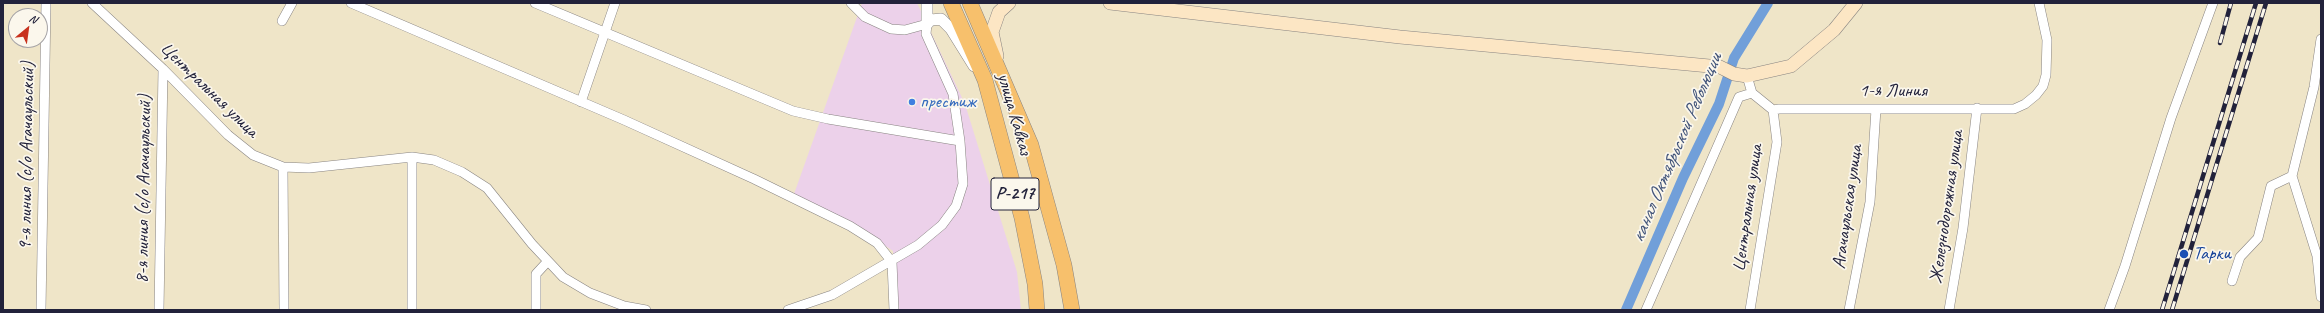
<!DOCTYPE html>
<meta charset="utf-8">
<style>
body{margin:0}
#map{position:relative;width:2324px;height:313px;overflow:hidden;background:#efe5c8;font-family:Caveat,sans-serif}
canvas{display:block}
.frame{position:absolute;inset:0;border:4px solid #22223b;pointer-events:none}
.north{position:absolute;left:8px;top:8px;width:40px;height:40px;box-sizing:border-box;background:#fbf7ec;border:1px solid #a4a2a5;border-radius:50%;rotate:29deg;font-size:11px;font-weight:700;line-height:16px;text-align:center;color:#22223b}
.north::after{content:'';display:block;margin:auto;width:14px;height:18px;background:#c8321e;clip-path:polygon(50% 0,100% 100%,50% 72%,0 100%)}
</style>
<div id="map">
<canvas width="2324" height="313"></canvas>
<div class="frame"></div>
<div class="north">N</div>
</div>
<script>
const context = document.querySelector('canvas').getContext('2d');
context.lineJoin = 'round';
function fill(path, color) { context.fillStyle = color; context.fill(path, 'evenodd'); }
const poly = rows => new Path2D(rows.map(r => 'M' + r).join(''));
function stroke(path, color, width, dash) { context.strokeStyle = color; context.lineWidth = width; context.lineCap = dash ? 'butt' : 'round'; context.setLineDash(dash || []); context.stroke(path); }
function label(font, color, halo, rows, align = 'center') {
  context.font = font + ' Caveat,sans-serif'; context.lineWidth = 3.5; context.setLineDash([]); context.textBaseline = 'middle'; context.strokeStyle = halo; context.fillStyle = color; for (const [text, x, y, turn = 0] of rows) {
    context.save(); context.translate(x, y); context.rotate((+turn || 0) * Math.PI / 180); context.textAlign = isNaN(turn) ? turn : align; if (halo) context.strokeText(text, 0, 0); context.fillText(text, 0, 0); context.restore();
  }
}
const built = poly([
 [862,3,917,3,965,104,1017,272,1021,310,897,310,893,251,845,219,794,194]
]);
const canal = poly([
 [1626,310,1683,178,1719,104,1734,58,1768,3]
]);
const minor = poly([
 [92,3,163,69,228,135,253,155,283,167,309,168,412,157,434,160,462,172,487,188,532,244,563,277,590,293,624,306,646,310],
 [351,3,624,120,754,179,850,226,877,243,892,262,894,310],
 [535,3,793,111,828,119,960,141],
 [282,21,292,3],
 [2321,39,2314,87,2292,176,2317,256,2321,297],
 [1747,76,1752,93,1773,110],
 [581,102,615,3],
 [1773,110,1779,109,2014,109,2025,104,2036,95,2043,86,2046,75,2047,40,2039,3],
 [412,157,412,310],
 [283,167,284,310],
 [2232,281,2240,257,2258,238,2271,186,2292,176],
 [41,310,46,3],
 [159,310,163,69],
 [536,310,536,274,548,261],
 [788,310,832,295,918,245,942,225,956,206,963,184,960,141,953,94,926,34,927,24,905,30,891,29,865,17,851,3],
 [1646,310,1739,97,1752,93],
 [1750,310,1777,142,1773,110],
 [1849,310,1870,202,1876,109],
 [1949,310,1963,228,1977,108],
 [2109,310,2125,266,2171,118,2213,3]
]);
const tertiary = poly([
 [927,3,927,24],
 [927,24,931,20,941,19,951,29,974,66]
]);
const secondary = poly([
 [1110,3,1400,37,1720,67,1734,74,1747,76,1791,66,1834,30,1856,3],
 [997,56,992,32,999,12,1009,3]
]);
const trunk = poly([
 [951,3,985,80,1022,218,1035,284,1037,310],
 [970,3,1031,145,1064,265,1072,310]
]);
const rail = poly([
 [2220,43,2231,3],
 [2162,310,2256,3],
 [2172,310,2266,3]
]);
const markers = [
 [912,102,4,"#3f7fe0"],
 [2184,254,5,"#1a4fb4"]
];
const shields = [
 [1015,194,48]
];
const shieldNames = [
 ["Р-217",1015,194]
];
const streetNames = [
 ["Центральная улица",209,90,44],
 ["1-я Линия",1893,91],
 ["улица Кавказ",1014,114,74],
 ["9-я линия (с/о Агачаульский)",27,156,-89],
 ["8-я линия (с/о Агачаульский)",144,189,-89],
 ["Агачаульская улица",1848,207,-82],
 ["Железнодорожная улица",1947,207,-82],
 ["Центральная улица",1748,208,-82]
];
const shopNames = [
 ["престиж",920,102]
];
const transitNames = [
 ["Тарки",2193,254]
];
const waterNames = [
 ["канал Октябрьской Революции",1677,148,-67]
];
fill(built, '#ecd1ea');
stroke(canal, '#719fd9', 10);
stroke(minor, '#888482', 10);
stroke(tertiary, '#888482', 12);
stroke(secondary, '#888482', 14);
stroke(trunk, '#888482', 16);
stroke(minor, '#fff', 9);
stroke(tertiary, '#fff', 11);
stroke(secondary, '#fce6c4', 13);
stroke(trunk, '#f7c06c', 15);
stroke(rail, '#22223b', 4.5);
stroke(rail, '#fbf7ec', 3, [9]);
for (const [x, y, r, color] of markers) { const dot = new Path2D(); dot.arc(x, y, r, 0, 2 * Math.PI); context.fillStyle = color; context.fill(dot); stroke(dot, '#fbf7ec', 1.5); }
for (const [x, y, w] of shields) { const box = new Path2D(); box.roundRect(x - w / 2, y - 16, w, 32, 3); context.fillStyle = '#fbf7ec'; context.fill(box); stroke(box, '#22223b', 1); }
label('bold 18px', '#22223b', null, shieldNames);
label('19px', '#22223b', '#fbf7ec', streetNames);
label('19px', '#366cbe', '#fbf7ec', shopNames, 'left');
label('19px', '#164399', '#fbf7ec', transitNames, 'left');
label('italic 20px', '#42547a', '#fbf7ec', waterNames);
</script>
